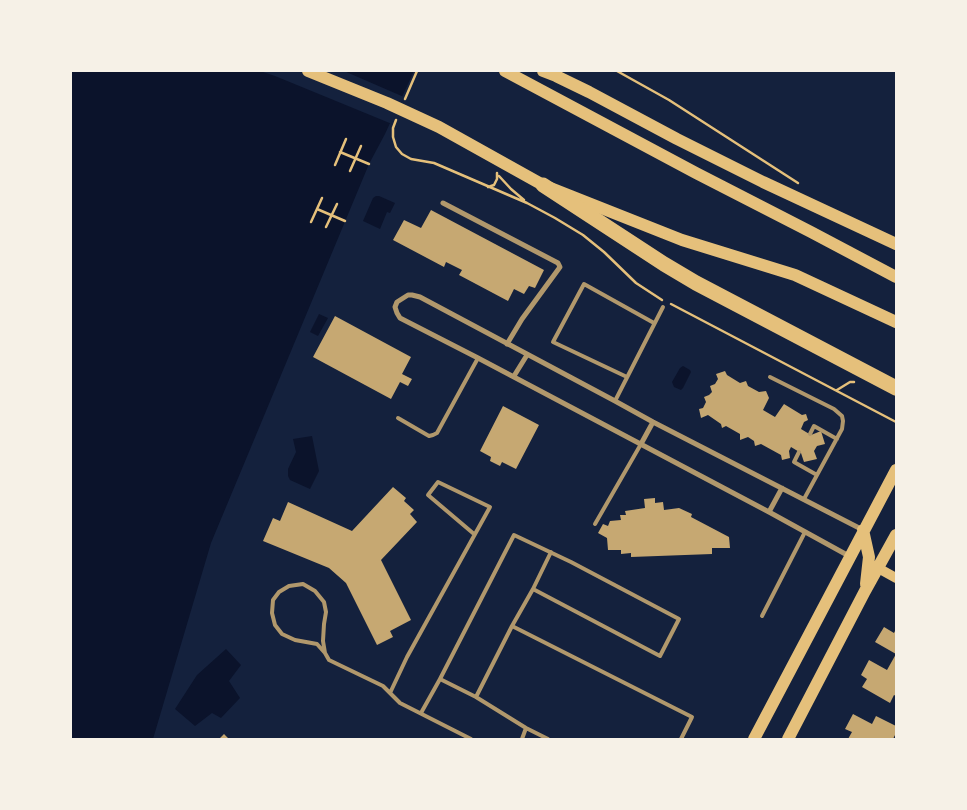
<!DOCTYPE html>
<style>
body{margin:0}
#map{position:relative;width:967px;height:810px;overflow:hidden;background:#14213d;font-family:Manrope,sans-serif}
canvas{display:block}
.frame{position:absolute;inset:0;border:72px solid #f6f1e7;pointer-events:none}
</style>
<div id="map">
<canvas width="967" height="810"></canvas>
<div class="frame"></div>
</div>
<script>
const context = document.querySelector('canvas').getContext('2d');
context.lineJoin = 'round';
function fill(path, color) { context.fillStyle = color; context.fill(path, 'evenodd'); }
const poly = rows => new Path2D(rows.map(r => 'M' + r).join(''));
function stroke(path, color, width, dash) { context.strokeStyle = color; context.lineWidth = width; context.lineCap = dash ? 'butt' : 'round'; context.setLineDash(dash || []); context.stroke(path); }
const water = poly([
 [71,71,414,71,385,134,369,164,211,543,153,739,71,739],
 [376,196,379,196,395,203,390,213,387,212,380,229,363,221,373,198],
 [319,314,328,318,318,336,310,332],
 [683,366,690,370,691,372,683,388,681,390,674,387,672,382,680,368],
 [312,436,319,471,310,489,290,480,288,476,288,469,296,452,293,439],
 [226,649,241,665,229,681,240,698,221,718,212,713,195,726,175,709,197,675]
]);
const pier = poly([
 [260,71,344,71,404,97,392,124,275,76]
]);
const building = poly([
 [431,210,544,270,535,288,529,286,524,294,514,289,508,301,459,275,462,270,446,262,444,267,393,240,404,220,421,228],
 [335,316,411,357,402,374,412,379,408,386,400,382,391,399,313,357],
 [725,371,727,375,740,383,746,381,748,386,759,392,766,391,769,398,763,410,775,417,784,404,802,415,806,414,808,420,804,422,801,429,811,435,821,431,825,444,817,446,814,451,817,459,804,462,801,453,791,447,789,451,790,458,782,460,781,455,761,444,755,446,754,441,748,437,740,440,740,434,726,426,722,428,721,424,708,415,701,418,699,409,703,408,706,402,704,397,709,395,712,392,710,386,715,384,718,379,716,374],
 [503,406,539,425,516,469,502,462,500,466,490,461,491,457,480,451],
 [393,487,406,498,404,501,414,510,410,514,417,522,381,560,411,620,390,631,393,637,377,645,346,583,329,568,263,541,273,518,280,521,288,502,352,531],
 [655,498,655,503,663,502,664,510,679,508,692,514,691,517,729,537,730,548,712,548,712,554,631,557,631,553,621,554,621,550,608,550,607,538,598,533,603,524,608,526,610,521,621,520,620,515,626,515,625,511,645,508,644,499],
 [884,627,894,633,896,629,896,654,875,642],
 [896,654,896,696,894,695,890,703,862,687,867,679,861,675,869,660,887,670],
 [853,714,872,724,876,716,896,726,896,733,893,739,848,739,852,732,845,729],
 [224,734,229,739,219,739]
]);
const path = poly([
 [617,71,669,100,798,183],
 [405,99,417,71],
 [396,120,393,128,393,137,396,147,402,154,411,159,434,163,527,203,555,218,583,235,604,252,636,283,662,300],
 [340,152,369,164],
 [335,165,346,139],
 [350,171,361,146],
 [499,176,511,189,524,200],
 [488,187,494,185,497,179,497,173],
 [317,209,345,221],
 [311,222,322,198],
 [326,227,337,204],
 [671,304,896,422],
 [837,390,850,382,854,382]
]);
const service = poly([
 [627,377,553,342,584,284,654,323],
 [770,377,834,409,842,416,843,421,842,429,804,499],
 [615,401,663,307],
 [398,418,429,436,433,435,437,433,478,358],
 [810,434,814,426,837,439],
 [799,452,794,462,817,475],
 [595,524,641,444],
 [533,589,551,552],
 [762,616,805,532],
 [325,653,323,641,324,624,326,612,324,602,315,591,303,584,289,586,279,592,273,600,272,613,275,625,282,634,295,640,317,644,325,653,329,660,383,686,400,703,471,739],
 [390,693,407,657,490,507,438,482,428,495,474,534],
 [476,697,512,626],
 [421,713,440,679],
 [522,739,526,728],
 [548,739,526,728,476,697,440,679,514,535,571,562,679,619,660,656,533,589,512,626,692,717,681,739]
]);
const minor = poly([
 [443,203,558,263,560,267,522,319,507,344],
 [514,376,527,355],
 [641,444,653,422],
 [769,512,782,488],
 [849,556,769,512,478,358,400,318,397,313,395,307,397,302,408,295,412,295,420,297,615,401,653,422,863,530]
]);
const secondary = poly([
 [878,568,896,578]
]);
const primary = poly([
 [308,71,387,103,439,127,543,185,682,240,795,275,896,322],
 [505,71,696,173,811,232,896,277],
 [543,71,556,76,589,92,677,139,763,182,896,244],
 [863,530,869,557,866,584],
 [754,739,896,470],
 [788,739,865,591,896,535]
]);
const motorway = poly([
 [543,185,664,264,696,283,896,388]
]);
fill(water, '#0b132b');
fill(pier, '#14213d');
fill(building, '#c6a872');
stroke(path, '#e5c07b', 2.5);
stroke(service, '#b1986c', 4);
stroke(minor, '#b1986c', 5);
stroke(secondary, '#e5c07b', 10);
stroke(primary, '#e5c07b', 12);
stroke(motorway, '#e5c07b', 15);
</script>
